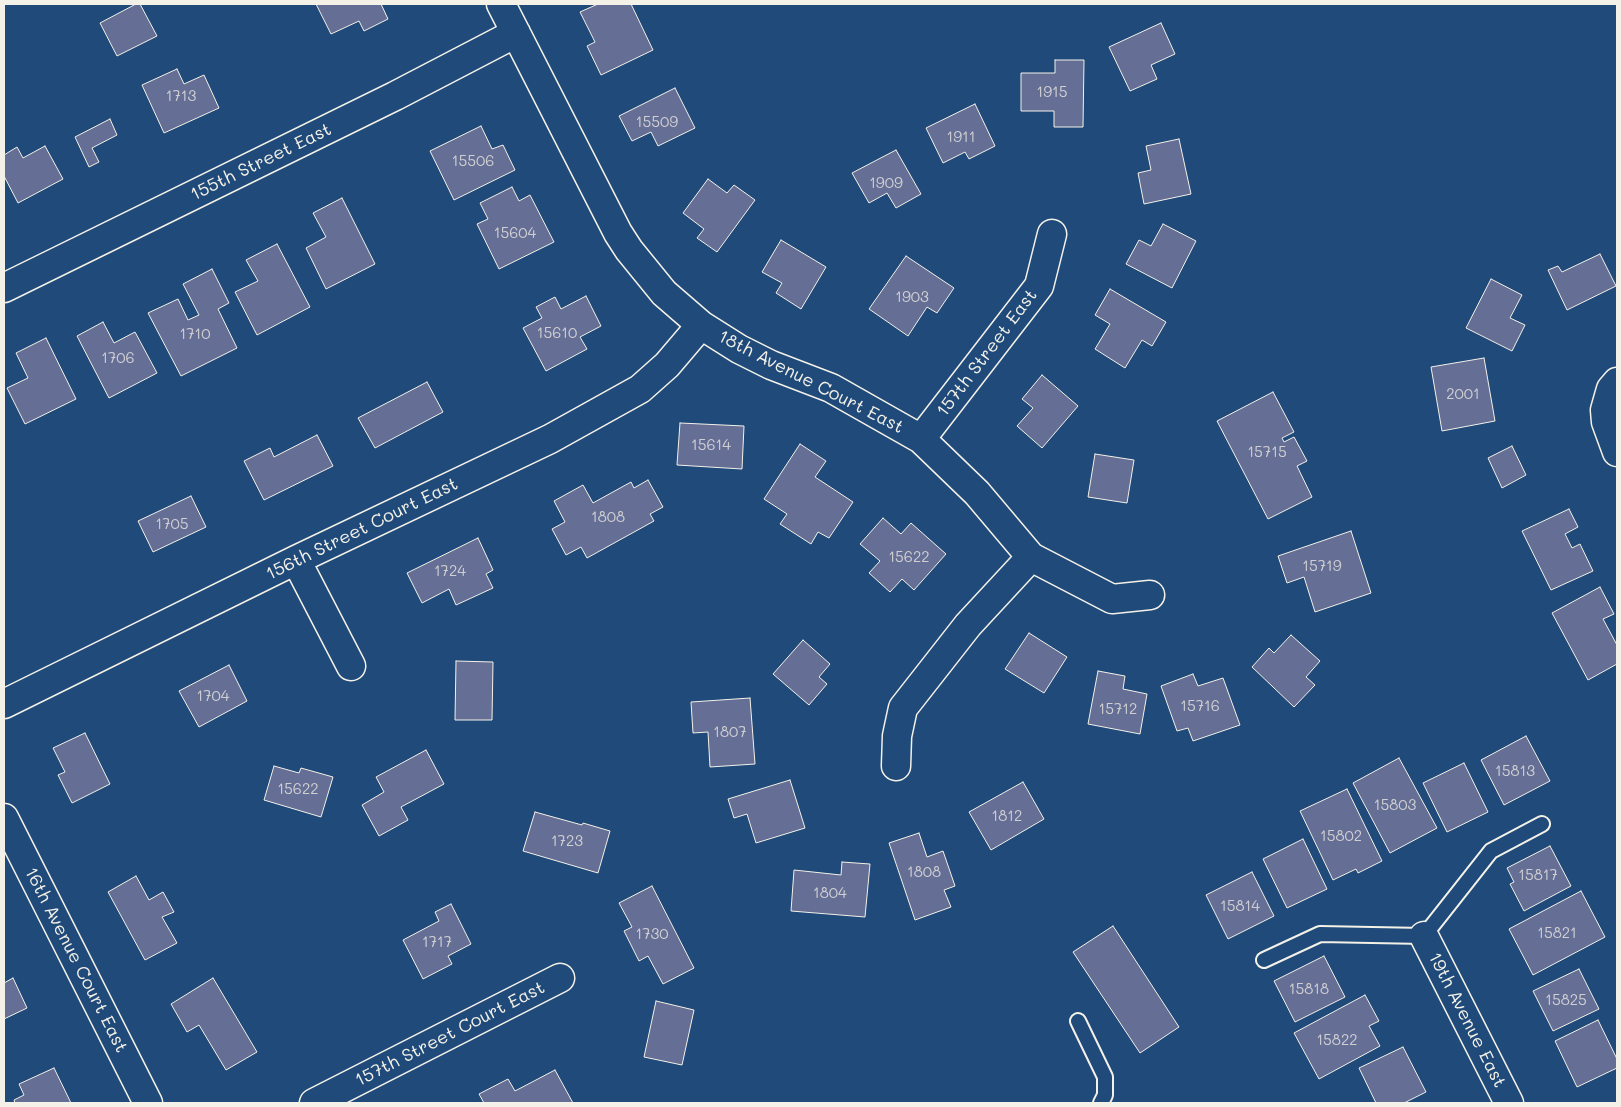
<!DOCTYPE html>
<style>
body{margin:0}
#map{position:relative;width:1621px;height:1107px;overflow:hidden;background:#1f4a7a;font-family:Mali,sans-serif}
canvas{display:block}
.frame{position:absolute;inset:0;border:5px solid #f4f1e8;pointer-events:none}
</style>
<div id="map">
<canvas width="1621" height="1107"></canvas>
<div class="frame"></div>
</div>
<script>
const context = document.querySelector('canvas').getContext('2d');
context.lineJoin = 'round';
function fill(path, color) { context.fillStyle = color; context.fill(path, 'evenodd'); }
const poly = rows => new Path2D(rows.map(r => 'M' + r).join(''));
function stroke(path, color, width, dash) { context.strokeStyle = color; context.lineWidth = width; context.lineCap = dash ? 'butt' : 'round'; context.setLineDash(dash || []); context.stroke(path); }
function label(font, color, halo, rows, align = 'center') {
  context.font = font + ' Mali,sans-serif'; context.lineWidth = 4; context.setLineDash([]); context.textBaseline = 'middle'; context.strokeStyle = halo; context.fillStyle = color; for (const [text, x, y, turn = 0] of rows) {
    context.save(); context.translate(x, y); context.rotate((+turn || 0) * Math.PI / 180); context.textAlign = isNaN(turn) ? turn : align; if (halo) context.strokeText(text, 0, 0); context.fillText(text, 0, 0); context.restore();
  }
}
const building = poly([
 [136,4,140,4,157,36,117,56,100,23,136,4],
 [316,4,381,4,388,19,364,31,359,21,331,34,316,4],
 [598,4,631,4,653,50,601,75,587,46,595,42,580,12,598,4],
 [1161,23,1175,54,1151,65,1157,79,1130,91,1109,47,1161,23],
 [1055,60,1084,60,1083,127,1054,127,1054,111,1021,111,1021,73,1055,73,1055,60],
 [177,69,184,84,204,75,219,108,164,133,142,85,177,69],
 [675,88,695,128,658,146,651,132,632,141,619,116,675,88],
 [975,104,995,146,969,159,965,152,943,163,926,128,975,104],
 [110,119,117,135,92,148,99,162,89,167,75,137,110,119],
 [481,126,492,149,503,145,515,170,454,200,430,151,481,126],
 [1179,139,1191,194,1144,204,1138,173,1151,170,1146,146,1179,139],
 [45,146,63,179,18,203,4,176,4,155,17,147,23,158,45,146],
 [896,150,921,194,896,208,887,193,869,203,852,173,896,150],
 [708,179,727,193,734,185,755,200,717,252,697,238,704,229,683,213,708,179],
 [512,187,519,201,530,195,554,242,499,269,477,224,488,219,480,203,512,187],
 [342,198,375,264,326,289,306,248,326,237,313,213,342,198],
 [1163,224,1196,241,1172,288,1126,264,1139,240,1151,246,1163,224],
 [781,240,826,267,801,309,776,293,782,283,762,272,781,240],
 [277,244,310,307,257,335,235,292,258,281,246,260,277,244],
 [1600,254,1616,286,1567,310,1548,270,1558,266,1562,272,1600,254],
 [906,256,954,288,937,313,927,307,908,336,869,309,906,256],
 [212,269,229,303,218,309,237,348,181,376,148,313,178,299,188,320,199,315,183,284,212,269],
 [1491,279,1522,295,1510,318,1525,325,1512,351,1466,328,1491,279],
 [1110,289,1166,322,1152,346,1142,340,1125,368,1095,349,1110,324,1095,315,1110,289],
 [586,296,601,326,580,337,587,349,546,371,523,328,542,318,536,307,555,297,561,309,586,296],
 [103,322,114,343,135,332,157,373,109,398,77,336,103,322],
 [46,338,76,399,25,424,7,388,28,378,16,353,46,338],
 [1484,358,1495,421,1442,431,1431,367,1484,358],
 [1042,375,1078,406,1042,448,1017,426,1033,408,1022,399,1042,375],
 [427,382,443,412,375,448,358,418,427,382],
 [1273,392,1294,432,1282,438,1284,442,1294,437,1307,461,1297,466,1312,497,1268,519,1217,421,1273,392],
 [680,423,744,426,742,469,677,465,680,423],
 [317,435,333,466,264,500,244,461,270,448,274,457,317,435],
 [800,444,826,461,815,477,853,502,829,538,818,532,811,544,780,524,787,514,764,499,800,444],
 [1512,446,1526,475,1502,488,1488,458,1512,446],
 [1095,454,1134,460,1127,503,1088,497,1095,454],
 [648,480,663,507,650,514,654,521,587,558,581,547,566,555,552,529,565,522,554,501,583,485,593,503,631,482,634,488,648,480],
 [191,496,206,527,153,552,138,521,191,496],
 [1569,509,1578,527,1565,534,1572,548,1580,544,1593,571,1551,590,1522,531,1569,509],
 [883,518,901,534,911,523,946,554,914,590,902,579,890,592,869,573,880,561,860,544,883,518],
 [1351,531,1371,593,1315,612,1304,577,1287,583,1278,556,1351,531],
 [478,538,493,570,486,574,493,588,456,605,449,589,422,603,407,573,478,538],
 [1600,587,1614,614,1603,619,1617,645,1617,664,1588,680,1552,613,1600,587],
 [1029,633,1067,657,1044,693,1005,669,1029,633],
 [1291,635,1320,661,1306,677,1315,685,1294,707,1252,667,1269,648,1274,653,1291,635],
 [803,640,830,664,819,677,827,684,809,705,773,674,803,640],
 [456,661,493,662,492,720,455,720,456,661],
 [229,665,247,701,199,727,179,691,229,665],
 [1098,671,1125,676,1123,689,1147,694,1140,734,1088,724,1098,671],
 [1193,674,1198,686,1223,678,1240,725,1193,741,1188,728,1177,731,1161,686,1193,674],
 [750,698,755,764,710,767,708,732,693,733,691,702,750,698],
 [85,733,110,784,72,803,58,775,65,772,53,748,85,733],
 [1526,736,1550,781,1504,805,1481,760,1526,736],
 [426,750,444,784,401,807,408,820,379,836,362,805,384,792,376,777,426,750],
 [1399,758,1437,828,1390,853,1353,783,1399,758],
 [1464,763,1488,812,1447,832,1423,783,1464,763],
 [274,766,299,773,301,768,333,777,321,817,264,800,274,766],
 [790,780,805,828,756,843,747,814,734,818,728,799,790,780],
 [1023,782,1044,819,991,850,969,812,1023,782],
 [1347,789,1382,861,1358,873,1356,869,1333,880,1300,811,1347,789],
 [535,812,582,825,583,823,610,831,598,873,523,851,535,812],
 [919,833,927,857,943,851,955,886,944,890,951,907,915,920,889,843,919,833],
 [1303,839,1327,889,1287,908,1263,859,1303,839],
 [1550,846,1571,886,1524,911,1510,884,1514,882,1507,868,1550,846],
 [842,862,870,864,865,917,791,911,794,870,841,875,842,862],
 [1252,872,1274,916,1228,939,1206,895,1252,872],
 [136,876,149,900,163,892,174,912,162,917,177,943,145,960,108,892,136,876],
 [652,886,694,968,663,984,648,956,639,961,624,931,632,927,619,903,652,886],
 [1581,891,1605,937,1533,975,1509,929,1581,891],
 [451,904,471,944,448,956,452,964,423,979,403,940,439,921,435,912,451,904],
 [1113,926,1179,1027,1140,1053,1073,952,1113,926],
 [1324,956,1345,997,1295,1022,1274,981,1324,956],
 [1579,969,1599,1009,1553,1031,1533,991,1579,969],
 [13,978,27,1008,4,1019,4,983,13,978],
 [213,978,257,1052,226,1070,199,1025,187,1032,171,1004,213,978],
 [1365,995,1379,1021,1369,1026,1380,1046,1319,1079,1294,1033,1365,995],
 [656,1001,694,1010,682,1065,644,1057,656,1001],
 [1598,1020,1617,1059,1617,1068,1577,1087,1555,1041,1598,1020],
 [1403,1047,1426,1092,1404,1103,1376,1103,1359,1068,1403,1047],
 [54,1068,71,1103,15,1103,14,1100,24,1095,19,1084,54,1068],
 [555,1070,573,1103,484,1103,479,1094,508,1079,515,1091,555,1070]
]);
const lane = poly([
 [1264,960,1320,934,1424,936,1491,851,1542,824],
 [1078,1021,1105,1077,1105,1095,1101,1103]
]);
const street = poly([
 [501,4,618,233,629,250,664,293,701,325,739,349,771,365,831,388,921,439,977,493,1031,557,1112,599,1150,595],
 [4,288,395,96,516,33],
 [1617,382,1611,389,1605,410,1606,422,1617,452],
 [921,439,1039,286,1052,234],
 [296,560,351,666],
 [4,704,296,560,550,439,640,389,667,365,701,325],
 [896,766,897,736,903,708,968,625,1031,557],
 [4,818,148,1103],
 [1424,936,1509,1103],
 [314,1103,560,978]
]);
const numberNames = [
 ["1915",1052,92],
 ["1713",181,96],
 ["15509",657,122],
 ["1911",961,137],
 ["15506",473,161],
 ["1909",886,183],
 ["15604",515,233],
 ["1903",912,297],
 ["15610",557,333],
 ["1710",195,334],
 ["1706",118,358],
 ["2001",1463,394],
 ["15614",711,445],
 ["15715",1267,452],
 ["1808",608,517],
 ["1705",172,524],
 ["15622",909,557],
 ["15719",1322,566],
 ["1724",450,571],
 ["1704",213,696],
 ["15716",1200,706],
 ["15712",1118,709],
 ["1807",730,732],
 ["15813",1515,771],
 ["15622",298,789],
 ["15803",1395,805],
 ["1812",1007,816],
 ["15802",1341,836],
 ["1723",567,841],
 ["1808",924,872],
 ["15817",1538,875],
 ["1804",830,893],
 ["15814",1240,906],
 ["15821",1557,933],
 ["1730",652,934],
 ["1717",437,942],
 ["15818",1309,989],
 ["15825",1566,1000],
 ["15822",1337,1040]
];
const streetNames = [
 ["155th Street East",261,162,-26],
 ["157th Street East",987,353,-53],
 ["18th Avenue Court East",811,382,27],
 ["156th Street Court East",362,529,-26],
 ["16th Avenue Court East",76,960,63],
 ["19th Avenue East",1467,1020,63],
 ["157th Street Court East",450,1034,-27]
];
fill(building, '#656e94');
stroke(building, '#f4f1e8', 1);
stroke(lane, '#f4f1e8', 18);
stroke(street, '#f4f1e8', 31);
stroke(lane, '#1f4a7a', 14);
stroke(street, '#1f4a7a', 28);
label('15px', '#d0d0d3', null, numberNames);
label('18px', '#f4f1e8', '#1f4a7a', streetNames);
</script>
